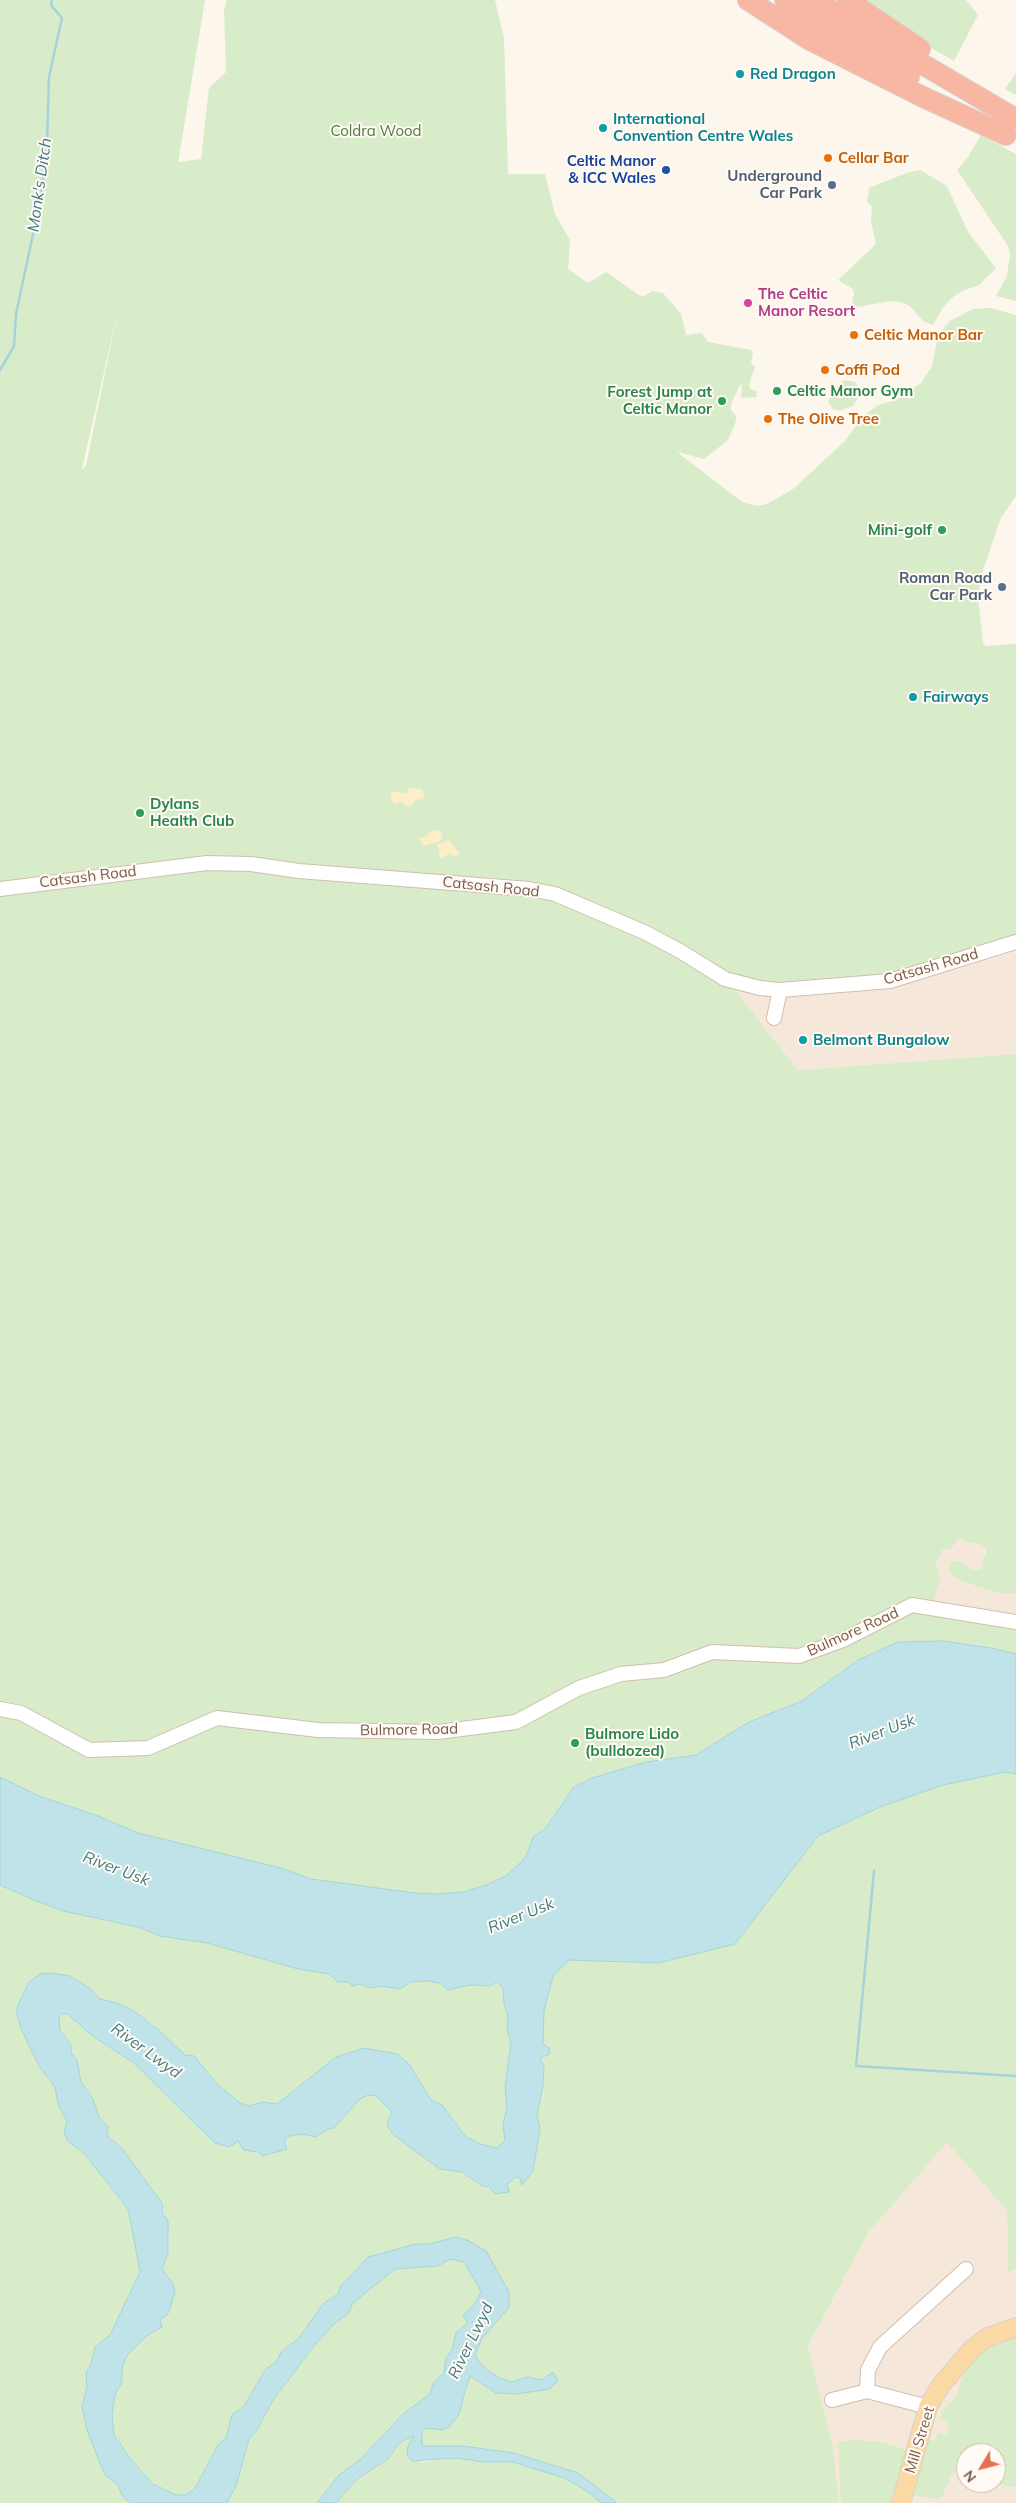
<!DOCTYPE html>
<style>
body{margin:0}
#map{position:relative;width:1016px;height:2503px;overflow:hidden;background:#fdf6ec;font-family:Mulish,sans-serif}
canvas{display:block}
.north{position:absolute;left:956px;top:2443px;width:50px;height:50px;box-sizing:border-box;background:#fffaf3;border:1px solid #cabbb1;border-radius:50%;rotate:233deg;font-size:14px;font-weight:700;line-height:20px;text-align:center;color:#7a5c4d}
.north::after{content:'';display:block;margin:auto;width:18px;height:22px;background:#e76f51;clip-path:polygon(50% 0,100% 100%,50% 72%,0 100%)}
</style>
<div id="map">
<canvas width="1016" height="2503"></canvas>
<div class="north">N</div>
</div>
<script>
const context = document.querySelector('canvas').getContext('2d');
context.lineJoin = 'round';
function fill(path, color) { context.fillStyle = color; context.fill(path, 'evenodd'); }
const poly = rows => new Path2D(rows.map(r => 'M' + r).join(''));
function stroke(path, color, width, dash) { context.strokeStyle = color; context.lineWidth = width; context.lineCap = dash ? 'butt' : 'round'; context.setLineDash(dash || []); context.stroke(path); }
function label(font, color, halo, rows, align = 'center') {
  context.font = font + ' Mulish,sans-serif'; context.lineWidth = 4; context.setLineDash([]); context.textBaseline = 'middle'; context.strokeStyle = halo; context.fillStyle = color; for (const [text, x, y, turn = 0] of rows) {
    context.save(); context.translate(x, y); context.rotate((+turn || 0) * Math.PI / 180); context.textAlign = isNaN(turn) ? turn : align; if (halo) context.strokeText(text, 0, 0); context.fillText(text, 0, 0); context.restore();
  }
}
const residential = poly([
 [1016,942,1016,1054,798,1070,725,979],
 [959,1537,967,1543,978,1543,985,1548,984,1567,980,1570,972,1569,961,1562,949,1573,951,1575,963,1582,998,1593,1016,1593,1016,1654,931,1608,941,1579,936,1563,943,1549],
 [947,2141,1007,2211,1008,2271,1016,2268,1016,2503,839,2503,833,2447,808,2346,868,2233],
 [966,2453,996,2453,996,2483,966,2483]
]);
const green = poly([
 [0,0,205,0,178,162,201,159,209,88,226,72,224,9,227,0,495,0,504,38,508,174,545,174,555,214,570,240,568,269,588,283,606,272,642,297,653,291,663,293,681,314,686,335,702,333,708,342,751,350,753,354,751,363,755,367,749,384,750,389,756,391,757,397,741,398,742,381,731,404,731,410,736,416,736,421,728,440,704,459,677,452,742,502,757,506,767,504,793,489,845,441,863,416,877,406,899,398,921,383,932,366,938,335,950,321,973,309,990,308,1016,315,1016,496,1001,518,995,535,982,573,978,596,983,643,986,646,1016,644,1016,942,890,981,804,989,726,979,798,1070,1016,1054,1016,1593,998,1593,963,1582,951,1575,949,1569,951,1561,961,1562,972,1569,980,1570,984,1567,982,1560,986,1554,985,1548,978,1543,967,1543,959,1537,951,1549,943,1549,936,1563,941,1579,931,1608,1016,1622,1016,1654,991,1648,943,1641,898,1642,858,1660,802,1701,749,1722,696,1755,646,1762,592,1778,563,1801,544,1830,534,1836,525,1858,506,1876,486,1885,463,1892,435,1894,415,1893,311,1879,281,1868,138,1833,98,1816,39,1796,0,1777],
 [119,306,86,465,83,470,82,469],
 [863,0,966,0,978,15,954,61,914,38],
 [1016,73,1016,95,1005,89],
 [981,135,1016,154,1016,301,996,296,1007,276,1010,254,1008,246,957,170,968,157],
 [920,170,947,186,968,232,996,268,979,285,962,291,953,297,944,306,933,325,923,321,910,306,901,302,891,301,857,307,852,303,854,295,853,289,838,280,876,244,871,222,872,207,867,202,869,188,909,172],
 [844,380,855,382,859,388,860,395,853,406,839,411,833,409,828,402,832,393],
 [1005,1772,1016,1774,1016,2268,1008,2272,1007,2211,947,2142,868,2233,808,2346,833,2447,839,2503,617,2503,578,2473,514,2453,463,2446,422,2446,422,2432,426,2428,443,2429,449,2427,465,2398,470,2376,496,2393,516,2394,550,2389,542,2380,528,2377,511,2382,498,2377,482,2366,474,2355,482,2338,490,2327,504,2315,456,2237,430,2244,416,2244,368,2257,341,2286,338,2294,324,2303,298,2339,282,2351,277,2361,265,2370,244,2406,232,2416,226,2438,218,2445,194,2490,185,2495,176,2495,154,2484,129,2457,114,2435,112,2414,115,2394,121,2384,123,2364,128,2354,148,2335,158,2330,160,2321,167,2315,170,2278,162,2269,168,2253,169,2238,162,2203,121,2147,107,2136,108,2127,99,2117,93,2099,81,2082,77,2060,71,2053,72,2046,60,2030,59,2018,62,2014,66,2014,94,2037,134,2063,215,2143,238,2140,262,2156,287,2149,284,2141,289,2136,302,2134,316,2137,328,2129,334,2128,360,2099,368,2095,376,2096,392,2112,387,2123,389,2128,394,2135,415,2151,440,2169,462,2172,481,2186,508,2192,507,2184,516,2177,520,2178,522,2184,533,2171,540,2129,537,2115,543,2085,544,2067,540,2058,543,2044,544,2011,553,1976,569,1960,658,1963,735,1944,818,1836,880,1807,943,1785],
 [0,1885,34,1900,94,1918,138,1927,160,1936,207,1943,298,1969,330,1974,338,1982,348,1982,369,1988,381,1986,400,1989,410,1982,427,1980,440,1983,448,1990,470,1985,490,1986,497,1982,503,1988,504,2004,508,2017,507,2031,511,2042,505,2088,507,2107,503,2124,505,2140,497,2148,480,2144,465,2136,442,2105,431,2100,409,2064,397,2054,365,2048,352,2052,336,2057,277,2104,263,2102,249,2106,240,2103,217,2084,194,2057,185,2055,161,2032,134,2011,120,2004,100,1999,91,1989,70,1976,23,1998,16,2010,21,2028,41,2069,55,2087,58,2104,67,2122,64,2132,67,2140,83,2154,111,2187,128,2209,131,2224,140,2272,110,2335,95,2347,91,2365,86,2373,87,2387,82,2406,87,2430,105,2475,117,2484,123,2496,131,2503,0,2503],
 [450,2259,464,2262,481,2291,476,2302,463,2316,468,2323,456,2333,452,2350,446,2358,444,2373,434,2382,431,2394,402,2415,361,2459,339,2475,317,2503,227,2503,236,2486,249,2439,257,2430,273,2400,313,2347,335,2323,348,2314,353,2303,395,2269,438,2266],
 [1016,2334,1016,2487,996,2484,999,2458,996,2457,996,2453,966,2453,966,2458,960,2461,958,2472,952,2474,942,2497,936,2499,912,2495,927,2439,935,2441,938,2433,947,2435,948,2421,940,2420,942,2413,940,2412,956,2398,967,2361,997,2341],
 [415,2436,421,2462,458,2458,483,2462,513,2462,564,2478,584,2489,602,2503,336,2503,357,2479,388,2459,400,2442],
 [855,2440,881,2442,910,2451,892,2503,841,2503,838,2442]
]);
const sand = poly([
 [410,788,422,789,425,796,423,799,415,800,413,804,408,807,401,802,395,804,391,800,391,795,394,791,406,794],
 [435,830,440,830,443,838,438,842,423,846,419,838,427,836,429,832],
 [449,840,459,853,456,857,448,854,442,858,438,856,440,851,437,845]
]);
const water = poly([
 [943,1641,991,1648,1016,1654,1016,1774,1005,1772,943,1785,880,1807,818,1836,735,1944,658,1963,569,1960,553,1976,544,2011,543,2044,549,2048,550,2054,540,2058,544,2067,543,2085,537,2115,540,2129,533,2171,522,2185,520,2178,516,2177,507,2184,509,2192,495,2194,490,2187,482,2186,462,2172,440,2169,415,2151,394,2135,389,2128,387,2123,392,2112,376,2096,368,2095,360,2099,334,2128,328,2129,316,2137,302,2134,289,2136,284,2141,287,2149,262,2156,258,2152,244,2150,238,2141,229,2147,215,2143,134,2063,94,2037,67,2014,61,2014,59,2018,60,2030,72,2046,71,2053,77,2060,81,2082,93,2099,99,2117,108,2127,107,2136,121,2147,140,2173,162,2203,163,2214,168,2221,168,2253,162,2269,172,2282,175,2291,170,2309,167,2315,160,2320,162,2327,148,2335,128,2354,123,2364,121,2384,115,2394,112,2414,114,2435,129,2457,153,2484,176,2495,185,2495,194,2490,218,2445,226,2438,232,2415,244,2406,265,2370,277,2361,281,2352,298,2339,324,2303,338,2294,341,2286,368,2257,416,2244,430,2244,456,2237,469,2241,486,2251,509,2292,509,2308,482,2338,475,2355,482,2366,498,2377,511,2382,528,2377,542,2380,553,2372,558,2381,550,2389,516,2394,496,2393,470,2376,459,2414,449,2427,443,2430,426,2428,422,2432,422,2446,463,2446,514,2453,578,2473,617,2503,602,2503,584,2489,564,2478,513,2462,483,2462,458,2458,412,2461,407,2455,408,2446,414,2436,400,2442,388,2459,357,2479,336,2503,317,2503,339,2475,361,2459,402,2415,430,2394,434,2382,444,2373,446,2358,452,2350,456,2333,468,2323,463,2316,476,2302,481,2291,464,2262,450,2259,438,2266,395,2269,353,2303,348,2314,335,2323,313,2347,273,2400,257,2430,249,2439,236,2486,227,2503,131,2503,123,2497,117,2484,105,2475,99,2461,87,2430,82,2406,87,2387,86,2373,91,2365,95,2347,110,2335,140,2272,131,2224,128,2209,111,2187,84,2154,67,2140,64,2132,67,2122,58,2104,55,2087,41,2069,33,2054,21,2028,16,2010,29,1982,40,1974,51,1973,70,1976,91,1989,100,1999,120,2004,134,2011,161,2032,185,2055,194,2056,217,2084,240,2103,249,2106,263,2102,277,2104,336,2057,352,2052,364,2048,397,2054,409,2064,431,2100,442,2105,465,2136,480,2144,497,2148,505,2140,503,2124,507,2107,505,2088,511,2042,507,2031,508,2017,504,2004,503,1988,497,1982,490,1986,470,1985,448,1990,440,1983,427,1981,410,1982,400,1989,381,1986,369,1988,359,1984,353,1986,348,1982,338,1982,330,1974,298,1969,207,1943,160,1936,138,1927,63,1911,34,1900,0,1885,0,1777,39,1796,98,1816,138,1833,281,1868,311,1879,415,1893,435,1894,463,1892,486,1885,506,1876,525,1858,534,1836,544,1830,574,1787,592,1778,646,1762,696,1755,749,1722,802,1701,858,1660,898,1642,943,1641]
]);
const stream = poly([
 [0,370,14,346,16,314,41,197,47,142,49,77,62,18,51,5,52,0],
 [874,1871,856,2066,1016,2076]
]);
const minor = poly([
 [0,889,207,863,251,864,299,871,529,889,555,894,644,932,680,951,725,979,760,988,780,990,890,981,1016,942],
 [774,1018,780,990],
 [0,1709,21,1713,89,1750,148,1748,217,1718,318,1730,438,1732,516,1722,579,1688,621,1674,664,1670,712,1652,799,1656,843,1640,912,1605,1016,1622],
 [832,2400,867,2391],
 [928,2407,867,2391,868,2370,880,2347,966,2269]
]);
const major = poly([
 [901,2503,928,2407,941,2385,972,2349,986,2338,1016,2327]
]);
const highway = poly([
 [748,0,810,40,923,97,1006,135],
 [785,0,909,77],
 [813,0,1016,119],
 [847,0,920,49]
]);
const markers = [
 [740,74,5,"#0f9aa8"],
 [603,128,5,"#0f9aa8"],
 [828,158,5,"#e8710a"],
 [666,170,5,"#1a4fb4"],
 [832,185,5,"#5c6f8a"],
 [748,303,5,"#d1479c"],
 [854,335,5,"#e8710a"],
 [825,370,5,"#e8710a"],
 [777,391,5,"#2e9e5b"],
 [722,401,5,"#2e9e5b"],
 [768,419,5,"#e8710a"],
 [942,530,5,"#2e9e5b"],
 [1002,587,5,"#5c6f8a"],
 [913,697,5,"#0f9aa8"],
 [140,813,5,"#2e9e5b"],
 [803,1040,5,"#0f9aa8"],
 [575,1743,5,"#2e9e5b"]
];
const cultureNames = [
 ["Red Dragon",750,74],
 ["International",613,119],
 ["Convention Centre Wales",613,136],
 ["Fairways",923,697],
 ["Belmont Bungalow",813,1040]
];
const parkNames = [
 ["Coldra Wood",376,131]
];
const foodNames = [
 ["Cellar Bar",838,158],
 ["Celtic Manor Bar",864,335],
 ["Coffi Pod",835,370],
 ["The Olive Tree",778,419]
];
const transitNames = [
 ["Celtic Manor",656,161],
 ["& ICC Wales",656,178]
];
const serviceNames = [
 ["Underground",822,176],
 ["Car Park",822,193],
 ["Roman Road",992,578],
 ["Car Park",992,595]
];
const hotelNames = [
 ["The Celtic",758,294],
 ["Manor Resort",758,311]
];
const leisureNames = [
 ["Celtic Manor Gym",787,391],
 ["Forest Jump at",712,392,"right"],
 ["Celtic Manor",712,409,"right"],
 ["Mini-golf",932,530,"right"],
 ["Dylans",150,804],
 ["Health Club",150,821],
 ["Bulmore Lido",585,1734],
 ["(bulldozed)",585,1751]
];
const streetNames = [
 ["Catsash Road",88,877,-7],
 ["Catsash Road",491,887,6],
 ["Catsash Road",931,967,-16],
 ["Bulmore Road",853,1632,-24],
 ["Bulmore Road",409,1730,-1],
 ["Mill Street",920,2440,-73]
];
const waterNames = [
 ["Monk's Ditch",40,185,-82],
 ["River Usk",882,1732,-21],
 ["River Usk",116,1869,21],
 ["River Usk",521,1916,-22],
 ["River Lwyd",146,2051,36],
 ["River Lwyd",471,2341,-64]
];
fill(residential, '#f5e8da');
fill(green, '#d8ecc9');
fill(sand, '#fcefc7');
fill(water, '#bfe3e8');
stroke(water, '#a5d3da', 1);
stroke(stream, '#a5d3da', 2.5);
stroke(minor, '#d1beb0', 16);
stroke(major, '#dad1cd', 20);
stroke(highway, '#dad1cd', 22);
stroke(minor, '#fff', 14);
stroke(major, '#fbd9a5', 18);
stroke(highway, '#f7b7a3', 20);
for (const [x, y, r, color] of markers) { const dot = new Path2D(); dot.arc(x, y, r, 0, 2 * Math.PI); context.fillStyle = color; context.fill(dot); stroke(dot, '#fffaf3', 2); }
label('bold 15px', '#0d838f', '#fffaf3', cultureNames, 'left');
label('15px', '#537a41', '#fffaf3', parkNames);
label('bold 15px', '#c56008', '#fffaf3', foodNames, 'left');
label('bold 15px', '#164399', '#fffaf3', transitNames, 'right');
label('bold 15px', '#4e5e75', '#fffaf3', serviceNames, 'right');
label('bold 15px', '#b23c85', '#fffaf3', hotelNames, 'left');
label('bold 15px', '#27864d', '#fffaf3', leisureNames, 'left');
label('15px', '#7a5c4d', '#fffaf3', streetNames);
label('italic 16px', '#437c86', '#fffaf3', waterNames);
</script>
